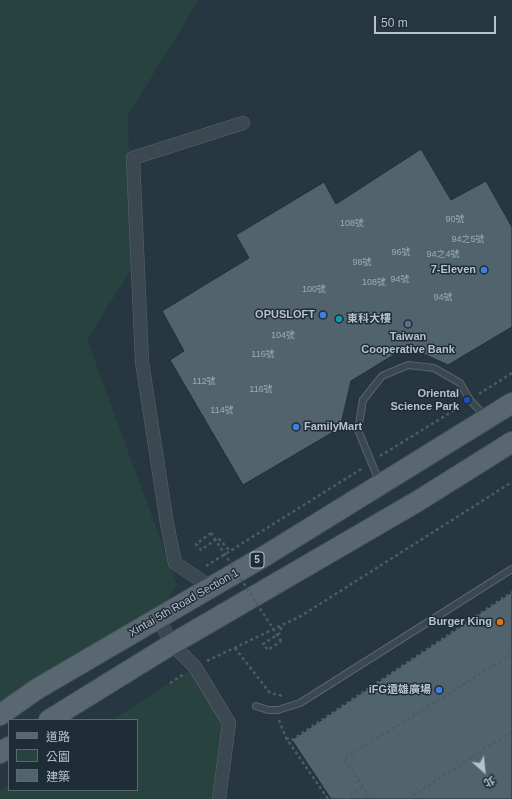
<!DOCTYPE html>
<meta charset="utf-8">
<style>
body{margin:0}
#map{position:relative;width:512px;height:799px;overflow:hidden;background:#263741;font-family:Arial,"Noto Sans TC",sans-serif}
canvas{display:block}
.legend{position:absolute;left:8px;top:719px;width:130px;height:72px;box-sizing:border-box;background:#1f2d36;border:1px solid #5c6972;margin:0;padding:5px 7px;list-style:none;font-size:12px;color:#b7c2cb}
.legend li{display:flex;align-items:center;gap:8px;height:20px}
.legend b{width:20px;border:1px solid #5c6972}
.north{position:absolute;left:464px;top:751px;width:40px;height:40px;-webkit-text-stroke:3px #1f2d36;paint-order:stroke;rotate:153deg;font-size:11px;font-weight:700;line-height:16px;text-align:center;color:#b7c2cb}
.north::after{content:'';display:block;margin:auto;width:14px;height:18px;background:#b7c2cb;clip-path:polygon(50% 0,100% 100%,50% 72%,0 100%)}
.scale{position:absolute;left:374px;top:16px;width:122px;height:18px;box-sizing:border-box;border:2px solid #b7c2cb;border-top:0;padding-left:5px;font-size:12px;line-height:14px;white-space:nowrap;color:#b7c2cb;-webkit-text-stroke:3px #1f2d36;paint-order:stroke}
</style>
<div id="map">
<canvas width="512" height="799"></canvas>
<ul class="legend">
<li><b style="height:5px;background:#596770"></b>道路</li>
<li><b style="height:11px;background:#284240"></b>公園</li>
<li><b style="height:11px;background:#51646d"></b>建築</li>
</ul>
<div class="north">北</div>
<div class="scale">50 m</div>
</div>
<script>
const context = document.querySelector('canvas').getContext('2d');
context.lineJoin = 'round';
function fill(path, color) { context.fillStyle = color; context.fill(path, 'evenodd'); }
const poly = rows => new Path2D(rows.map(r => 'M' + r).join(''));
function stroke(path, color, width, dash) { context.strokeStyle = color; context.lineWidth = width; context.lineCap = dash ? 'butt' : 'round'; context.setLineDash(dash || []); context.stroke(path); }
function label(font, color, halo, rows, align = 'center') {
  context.font = font + ' Arial,"Noto Sans TC",sans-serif'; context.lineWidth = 3; context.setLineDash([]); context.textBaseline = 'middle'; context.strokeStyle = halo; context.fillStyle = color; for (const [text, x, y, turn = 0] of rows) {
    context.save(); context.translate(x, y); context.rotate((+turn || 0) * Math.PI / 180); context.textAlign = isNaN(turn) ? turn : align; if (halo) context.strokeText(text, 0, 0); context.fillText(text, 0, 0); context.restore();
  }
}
const green = poly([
 [0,0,199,0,128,115,132,269,87,339,177,585,158,618,0,715],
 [195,667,229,723,219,799,0,799,0,790,9,784,9,790,137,790,137,720,112,720]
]);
const building = poly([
 [421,149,451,200,486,181,512,227,512,327,448,365,426,355,400,351,351,381,340,428,243,485,170,360,184,351,162,311,249,258,236,235,324,182,336,204,421,149],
 [512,592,512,799,331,799,292,740,512,592]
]);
const path = poly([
 [479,394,512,373],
 [380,456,461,406],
 [211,533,196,544,201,550,218,538,230,551],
 [206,566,363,468],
 [281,627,280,633,263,644,268,650,281,641],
 [235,648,270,693,283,696],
 [207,661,301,616,512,482],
 [170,683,184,674],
 [279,720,286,738,328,799],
 [286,738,292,740,512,592],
 [363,787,344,759,512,654],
 [345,799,363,787,370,799],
 [408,799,512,731]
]);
const service = poly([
 [379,481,358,430,363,400,382,376,408,365,434,368,460,383,470,400,485,416],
 [256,706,268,710,278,710,300,703,512,569]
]);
const minor = poly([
 [211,587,175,563,167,524,142,362,133,158,243,123],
 [158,618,172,644,195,667,229,723,219,799]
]);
const primary = poly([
 [0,715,37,689,268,554,512,403],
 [49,720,172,644,418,501,512,442],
 [0,753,9,747]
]);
const pathBridge = poly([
 [211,533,281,641]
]);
const markers = [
 [484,270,4,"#3f7fe0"],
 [323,315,4,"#3f7fe0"],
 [339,319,4,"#0f9aa8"],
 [408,324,4,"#5c6f8a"],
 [467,400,4,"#1a4fb4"],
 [296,427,4,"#3f7fe0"],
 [500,622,4,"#e8710a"],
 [439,690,4,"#3f7fe0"]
];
const numberNames = [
 ["90號",455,220],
 ["108號",352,224],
 ["94之5號",468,240],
 ["96號",401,253],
 ["94之4號",443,255],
 ["98號",362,263],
 ["94號",400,280],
 ["108號",374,283],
 ["100號",314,290],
 ["94號",443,298],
 ["104號",283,336],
 ["116號",263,355],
 ["112號",204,382],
 ["116號",261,390],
 ["114號",222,411]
];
const shields = [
 [257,560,14]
];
const shieldNames = [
 ["5",257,560]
];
const poiNames = [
 ["7-Eleven",476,270],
 ["OPUSLOFT",315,315],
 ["東科大樓",347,319,"left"],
 ["Taiwan",408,337,"center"],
 ["Cooperative Bank",408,350,"center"],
 ["Oriental",459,394],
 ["Science Park",459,407],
 ["FamilyMart",304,427,"left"],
 ["Burger King",492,622],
 ["iFG遠雄廣場",431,690]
];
const streetNames = [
 ["Xintai 5th Road Section 1",184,603,-30]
];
fill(green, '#284240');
fill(building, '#51646d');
stroke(building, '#212f38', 1);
stroke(service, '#58656e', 8);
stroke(minor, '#58656e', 14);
stroke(primary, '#47545d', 22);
stroke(path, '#495f5e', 2.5, [3, 3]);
stroke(service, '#3b4850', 6);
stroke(minor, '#3b4850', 13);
stroke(primary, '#596770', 20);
stroke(pathBridge, '#495f5e', 2.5, [3, 3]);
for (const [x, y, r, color] of markers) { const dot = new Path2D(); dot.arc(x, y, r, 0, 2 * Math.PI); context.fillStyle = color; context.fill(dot); stroke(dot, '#1f2d36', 1.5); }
label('9px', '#9eaab4', null, numberNames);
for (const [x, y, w] of shields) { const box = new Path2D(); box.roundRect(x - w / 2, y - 8, w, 16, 3); context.fillStyle = '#1f2d36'; context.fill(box); stroke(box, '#b7c2cb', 1); }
label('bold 10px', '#b7c2cb', null, shieldNames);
label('bold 11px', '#b7c2cb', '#1f2d36', poiNames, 'right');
label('11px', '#b7c2cb', '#1f2d36', streetNames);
</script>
